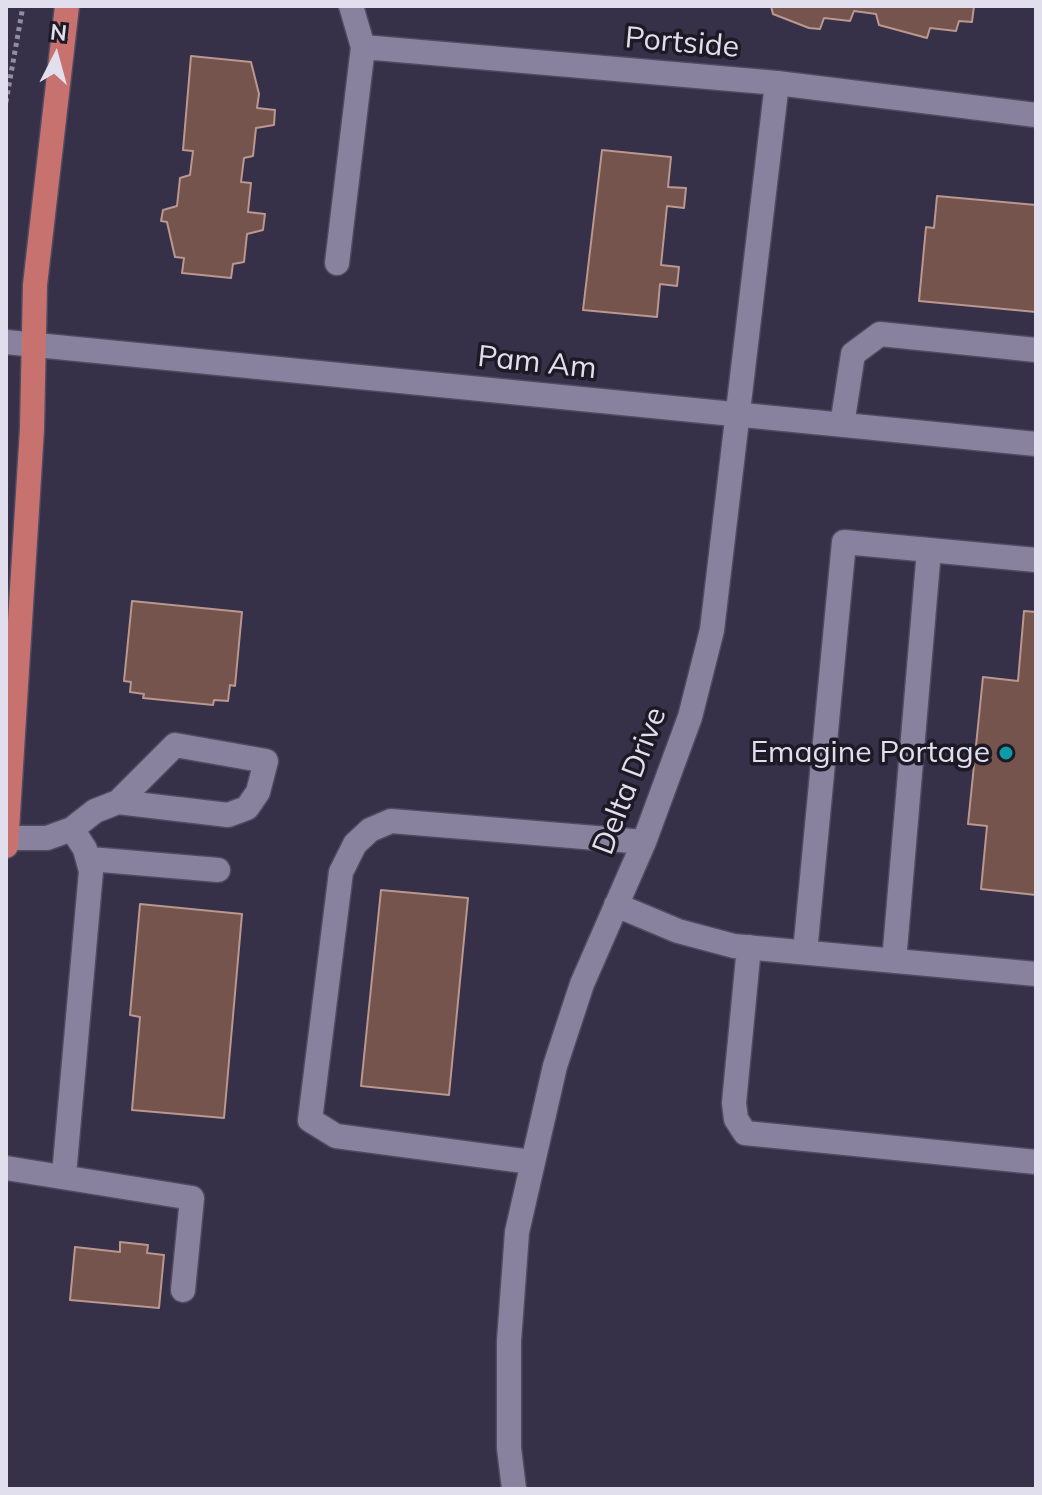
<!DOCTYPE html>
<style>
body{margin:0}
#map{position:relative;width:1042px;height:1495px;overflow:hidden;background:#363048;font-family:Mulish,sans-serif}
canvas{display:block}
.frame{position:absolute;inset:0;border:8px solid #e1deed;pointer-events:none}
.north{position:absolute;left:16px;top:16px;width:80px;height:80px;-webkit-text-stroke:6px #1d1a25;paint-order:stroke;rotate:6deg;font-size:22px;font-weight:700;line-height:32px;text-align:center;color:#e1deed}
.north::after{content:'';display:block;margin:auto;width:28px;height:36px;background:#e1deed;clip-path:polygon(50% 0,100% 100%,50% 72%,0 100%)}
</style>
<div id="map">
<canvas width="1042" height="1495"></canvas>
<div class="frame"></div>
<div class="north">N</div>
</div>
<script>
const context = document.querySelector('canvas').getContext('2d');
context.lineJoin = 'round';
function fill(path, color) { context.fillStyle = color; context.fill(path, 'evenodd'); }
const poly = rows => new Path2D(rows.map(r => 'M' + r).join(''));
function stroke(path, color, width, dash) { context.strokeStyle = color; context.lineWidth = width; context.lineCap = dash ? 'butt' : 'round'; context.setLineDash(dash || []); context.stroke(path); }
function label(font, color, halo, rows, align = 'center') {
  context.font = font + ' Mulish,sans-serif'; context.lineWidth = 7; context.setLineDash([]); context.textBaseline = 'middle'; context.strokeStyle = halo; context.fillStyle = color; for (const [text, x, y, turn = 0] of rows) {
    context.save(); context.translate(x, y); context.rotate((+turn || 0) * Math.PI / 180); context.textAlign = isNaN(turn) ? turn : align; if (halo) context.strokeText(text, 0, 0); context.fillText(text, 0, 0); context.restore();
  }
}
const building = poly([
 [771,6,974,6,972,22,959,21,956,31,930,28,927,38,879,25,876,14,854,11,850,21,824,18,820,29,809,28,773,14,771,6],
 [191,56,251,62,259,94,257,108,275,110,274,125,256,128,253,156,244,158,241,182,251,183,248,212,265,214,263,230,247,234,244,262,233,264,231,278,182,273,184,258,175,257,167,222,161,221,163,210,177,206,180,178,190,175,193,151,183,150,191,56],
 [602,150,671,157,668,187,686,188,684,208,667,206,661,265,679,267,677,286,660,284,657,317,583,310,602,150],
 [937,196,1036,205,1036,312,919,301,926,227,934,228,937,196],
 [132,601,242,612,235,686,230,685,228,701,214,700,213,705,143,698,144,694,130,692,131,682,124,681,132,601],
 [1024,611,1036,612,1036,895,981,889,987,826,968,824,983,677,1018,681,1024,611],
 [381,890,468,898,449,1095,361,1086,381,890],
 [140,904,242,914,224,1118,132,1110,140,1017,130,1015,140,904],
 [120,1242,148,1245,147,1253,164,1255,159,1308,70,1300,75,1247,120,1252,120,1242]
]);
const path = poly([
 [6,102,23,6]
]);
const minor = poly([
 [351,6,363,47,777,83,1036,115],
 [337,263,363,47],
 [6,342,1036,444],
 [842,425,853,354,880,334,1036,350],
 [7,838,47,838,72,829,95,811,118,802,175,745,266,761,258,792,247,808,228,815,118,802],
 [90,859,218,870],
 [616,905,678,931,734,946,1036,974],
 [749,947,734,1103,736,1119,745,1133,1036,1162],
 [805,952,844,542,1036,560],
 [894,961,929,550],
 [531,1162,336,1136,310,1120,341,872,355,844,370,830,391,821,644,842],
 [6,1168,192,1198,183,1290],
 [64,1175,91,871,85,849,72,829],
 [514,1489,509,1448,509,1341,517,1232,555,1066,582,984,644,842,690,717,712,630,777,83]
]);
const major = poly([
 [6,846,32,429,35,285,67,6]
]);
const markers = [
 [1006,753,8,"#0f9aa8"]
];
const streetNames = [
 ["Portside",682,43,5],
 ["Pam Am",537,363,6],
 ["Delta Drive",630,781,-69]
];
const poiNames = [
 ["Emagine Portage",990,753]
];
fill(building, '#74544c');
stroke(building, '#ba988f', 2);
stroke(minor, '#514b60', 27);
stroke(major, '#514b60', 27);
stroke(path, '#928ea1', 5, [4, 4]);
stroke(minor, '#89829f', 24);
stroke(major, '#c87270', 24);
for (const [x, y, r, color] of markers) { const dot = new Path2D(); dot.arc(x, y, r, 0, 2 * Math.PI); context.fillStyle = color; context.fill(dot); stroke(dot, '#1d1a25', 3); }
label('30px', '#e1deed', '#1d1a25', streetNames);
label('30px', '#e1deed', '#1d1a25', poiNames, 'right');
</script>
